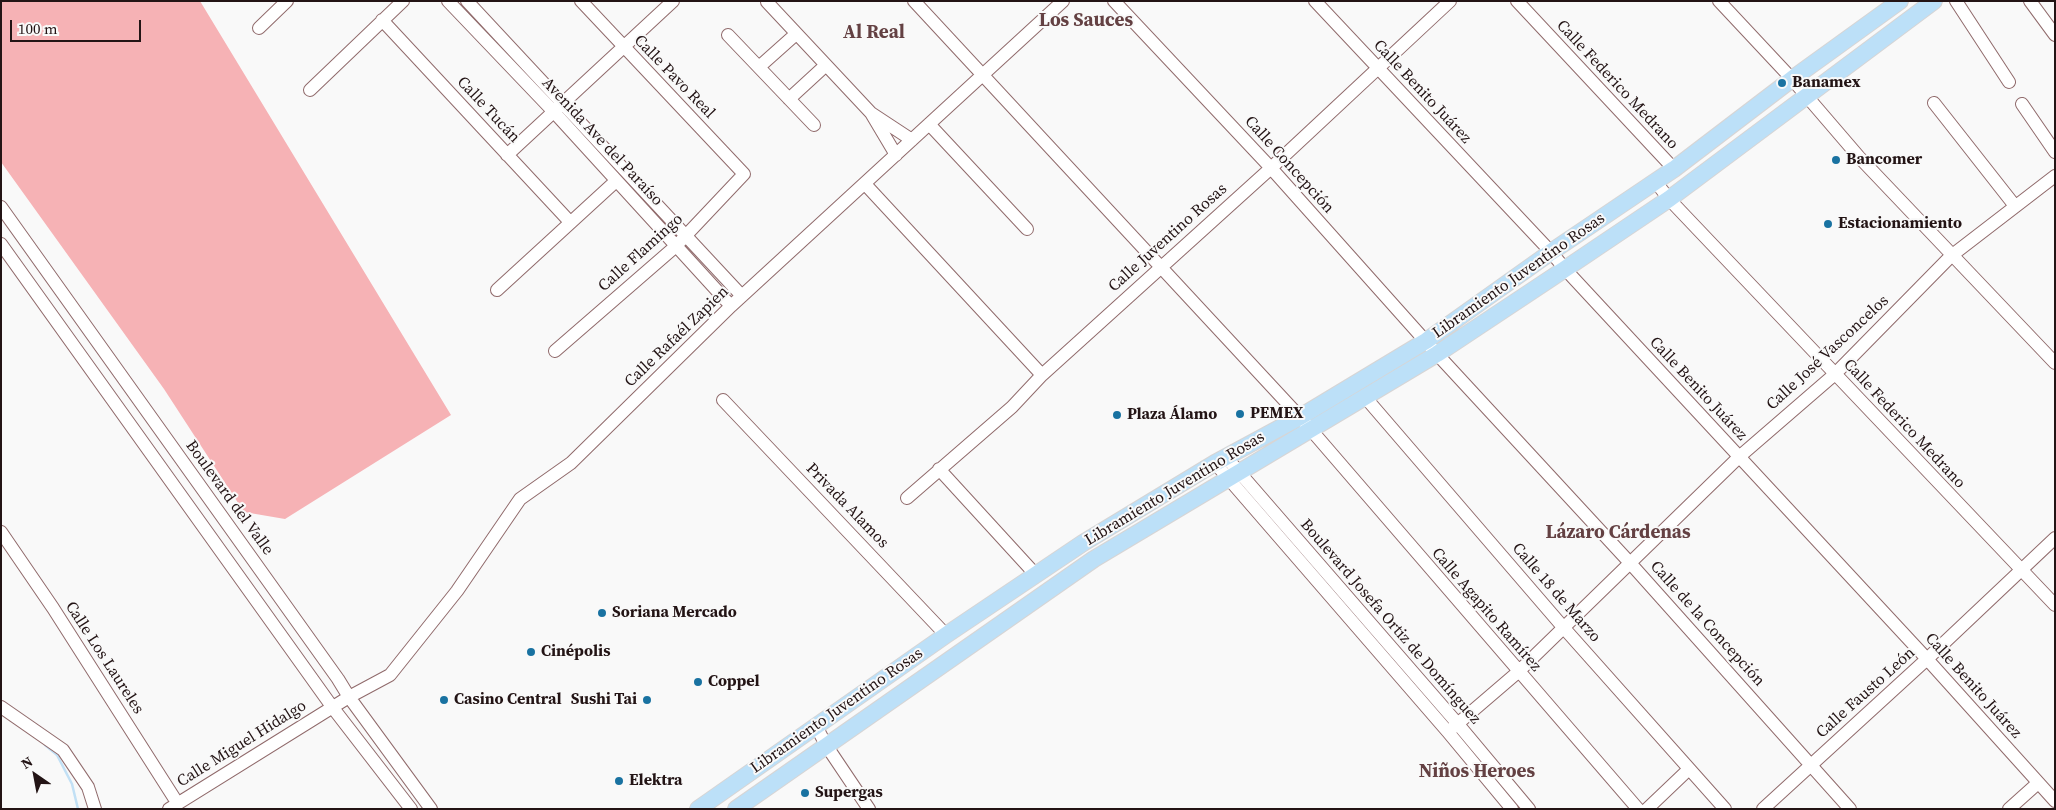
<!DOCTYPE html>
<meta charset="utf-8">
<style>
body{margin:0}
#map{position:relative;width:2056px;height:810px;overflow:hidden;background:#f9f9f9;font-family:"Source Serif 4",serif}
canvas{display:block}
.frame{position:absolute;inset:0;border:2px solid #231415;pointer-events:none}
.north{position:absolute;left:10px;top:750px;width:50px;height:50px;-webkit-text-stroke:4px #f9f9f9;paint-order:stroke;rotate:327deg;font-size:14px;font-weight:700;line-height:20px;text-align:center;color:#231415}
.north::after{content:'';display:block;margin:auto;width:18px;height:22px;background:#231415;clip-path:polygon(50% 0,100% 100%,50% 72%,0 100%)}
.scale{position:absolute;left:10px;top:20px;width:131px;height:22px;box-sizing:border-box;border:2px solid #231415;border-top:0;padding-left:6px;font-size:15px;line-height:18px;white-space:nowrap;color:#231415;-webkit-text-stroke:4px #f9f9f9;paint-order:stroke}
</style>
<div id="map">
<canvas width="2056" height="810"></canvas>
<div class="frame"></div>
<div class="north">N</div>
<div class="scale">100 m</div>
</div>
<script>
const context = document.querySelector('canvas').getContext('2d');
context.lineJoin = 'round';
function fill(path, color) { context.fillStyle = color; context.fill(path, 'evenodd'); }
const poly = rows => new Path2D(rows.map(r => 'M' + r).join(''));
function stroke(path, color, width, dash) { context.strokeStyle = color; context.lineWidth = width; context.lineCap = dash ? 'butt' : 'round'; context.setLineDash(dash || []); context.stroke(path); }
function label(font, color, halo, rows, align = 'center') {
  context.font = font + ' "Source Serif 4",serif'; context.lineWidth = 4; context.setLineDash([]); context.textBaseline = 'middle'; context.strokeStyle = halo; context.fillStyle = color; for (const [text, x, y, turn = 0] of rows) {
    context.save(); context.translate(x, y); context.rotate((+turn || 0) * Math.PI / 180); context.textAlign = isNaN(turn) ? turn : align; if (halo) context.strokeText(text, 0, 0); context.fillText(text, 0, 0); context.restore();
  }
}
const green = poly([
 [1,1,200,1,451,415,285,519,244,512,164,389,1,162]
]);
const stream = poly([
 [45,745,57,755,72,784,78,809]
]);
const minor = poly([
 [448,1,554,112,731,306],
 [467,1,742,296],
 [914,1,1300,417,1638,809],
 [1114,1,1271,168,1437,354,1631,564,1850,809],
 [1315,1,1551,252,1565,269,1927,659,2055,801],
 [1517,1,1674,169],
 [1719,1,1792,79,1859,157,2055,363],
 [1956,1,2009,82],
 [2030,1,2055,35],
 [767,2,871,113,896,155],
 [382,20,570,222],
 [259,28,287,1],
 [728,35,814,125],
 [759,67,796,34],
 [310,90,403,1],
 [789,99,826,65],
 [1934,103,2015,206],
 [2022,104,2055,152],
 [871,113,912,140],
 [929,124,1027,229],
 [507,155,673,1],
 [1655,181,1669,199,2055,605],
 [865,184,1042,375],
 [1,207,338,679,349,697,431,809],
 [1,244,333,708,411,809],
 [497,290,616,181],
 [555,351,676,246,744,174,581,1],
 [1365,397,1563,627,1725,809],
 [723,400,946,635],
 [1226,457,1457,723,1529,809],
 [1215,463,1448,732,1512,809],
 [939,469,1036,575],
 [907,498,1012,407,1042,375,1271,168,1450,1],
 [1,532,53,608,178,804],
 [1,707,63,750,88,787,95,809],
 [816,726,826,745,869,809],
 [1448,732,1518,672,1739,457,1835,374,1951,256,2055,176],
 [169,809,349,697,390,675,457,591,520,499,571,463,731,306,1063,1],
 [1647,809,1689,769],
 [1763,809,1927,659,2055,538],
 [2009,809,2038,783]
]);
const major = poly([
 [698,809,946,635,1083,543,1215,463,1300,417,1426,341,1551,252,1674,169,1792,79,1900,1],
 [736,809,1094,559,1437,354,1565,269,1669,199,1934,1]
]);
const markers = [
 [1782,83,5,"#1972a1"],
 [1836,160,5,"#1972a1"],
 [1828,224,5,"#1972a1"],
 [1240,414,5,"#1972a1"],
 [1117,415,5,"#1972a1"],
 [602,613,5,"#1972a1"],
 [531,652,5,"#1972a1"],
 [698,682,5,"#1972a1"],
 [444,700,5,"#1972a1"],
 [647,700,5,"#1972a1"],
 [619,781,5,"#1972a1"],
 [805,793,5,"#1972a1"]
];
const streetNames = [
 ["Calle Pavo Real",674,77,46],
 ["Calle Federico Medrano",1617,85,47],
 ["Calle Benito Juárez",1422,92,47],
 ["Calle Tucán",488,110,47],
 ["Avenida Ave del Paraíso",602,142,47],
 ["Calle Concepción",1289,165,48],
 ["Calle Juventino Rosas",1168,238,-42],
 ["Calle Flamingo",641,253,-42],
 ["Libramiento Juventino Rosas",1519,276,-35],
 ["Calle Rafaél Zapien",677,337,-44],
 ["Calle José Vasconcelos",1828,353,-43],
 ["Calle Benito Juárez",1698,389,47],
 ["Calle Federico Medrano",1904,424,47],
 ["Libramiento Juventino Rosas",1175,489,-31],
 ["Boulevard del Valle",229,498,54],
 ["Privada Alamos",847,506,46],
 ["Calle 18 de Marzo",1556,593,49],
 ["Calle Agapito Ramírez",1486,610,49],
 ["Boulevard Josefa Ortiz de Domínguez",1390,622,49],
 ["Calle de la Concepción",1707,624,48],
 ["Calle Los Laureles",104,658,57],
 ["Calle Benito Juárez",1973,686,48],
 ["Calle Fausto León",1866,693,-42],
 ["Libramiento Juventino Rosas",837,711,-35],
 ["Calle Miguel Hidalgo",242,744,-32]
];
const poiNames = [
 ["Banamex",1792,83],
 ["Bancomer",1846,160],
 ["Estacionamiento",1838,224],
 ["PEMEX",1250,414],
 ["Plaza Álamo",1127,415],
 ["Soriana Mercado",612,613],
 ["Cinépolis",541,652],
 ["Coppel",708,682],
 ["Casino Central",454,700],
 ["Sushi Tai",637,700,"right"],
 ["Elektra",629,781],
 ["Supergas",815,793]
];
const quarterNames = [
 ["Los Sauces",1086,21],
 ["Al Real",874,33],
 ["Lázaro Cárdenas",1618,533],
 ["Niños Heroes",1477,772]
];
fill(green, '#f6b2b5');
stroke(stream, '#c2e0f5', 2.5);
stroke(minor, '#906a6b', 14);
stroke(major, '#d7d5d5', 18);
stroke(minor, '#fff', 12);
stroke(major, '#bce0f8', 16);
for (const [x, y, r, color] of markers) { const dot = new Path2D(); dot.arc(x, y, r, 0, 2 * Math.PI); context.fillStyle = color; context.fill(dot); stroke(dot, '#f9f9f9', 2); }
label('16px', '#231415', '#f9f9f9', streetNames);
label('bold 16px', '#231415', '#f9f9f9', poiNames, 'left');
label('bold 19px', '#644143', '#f9f9f9', quarterNames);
</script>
